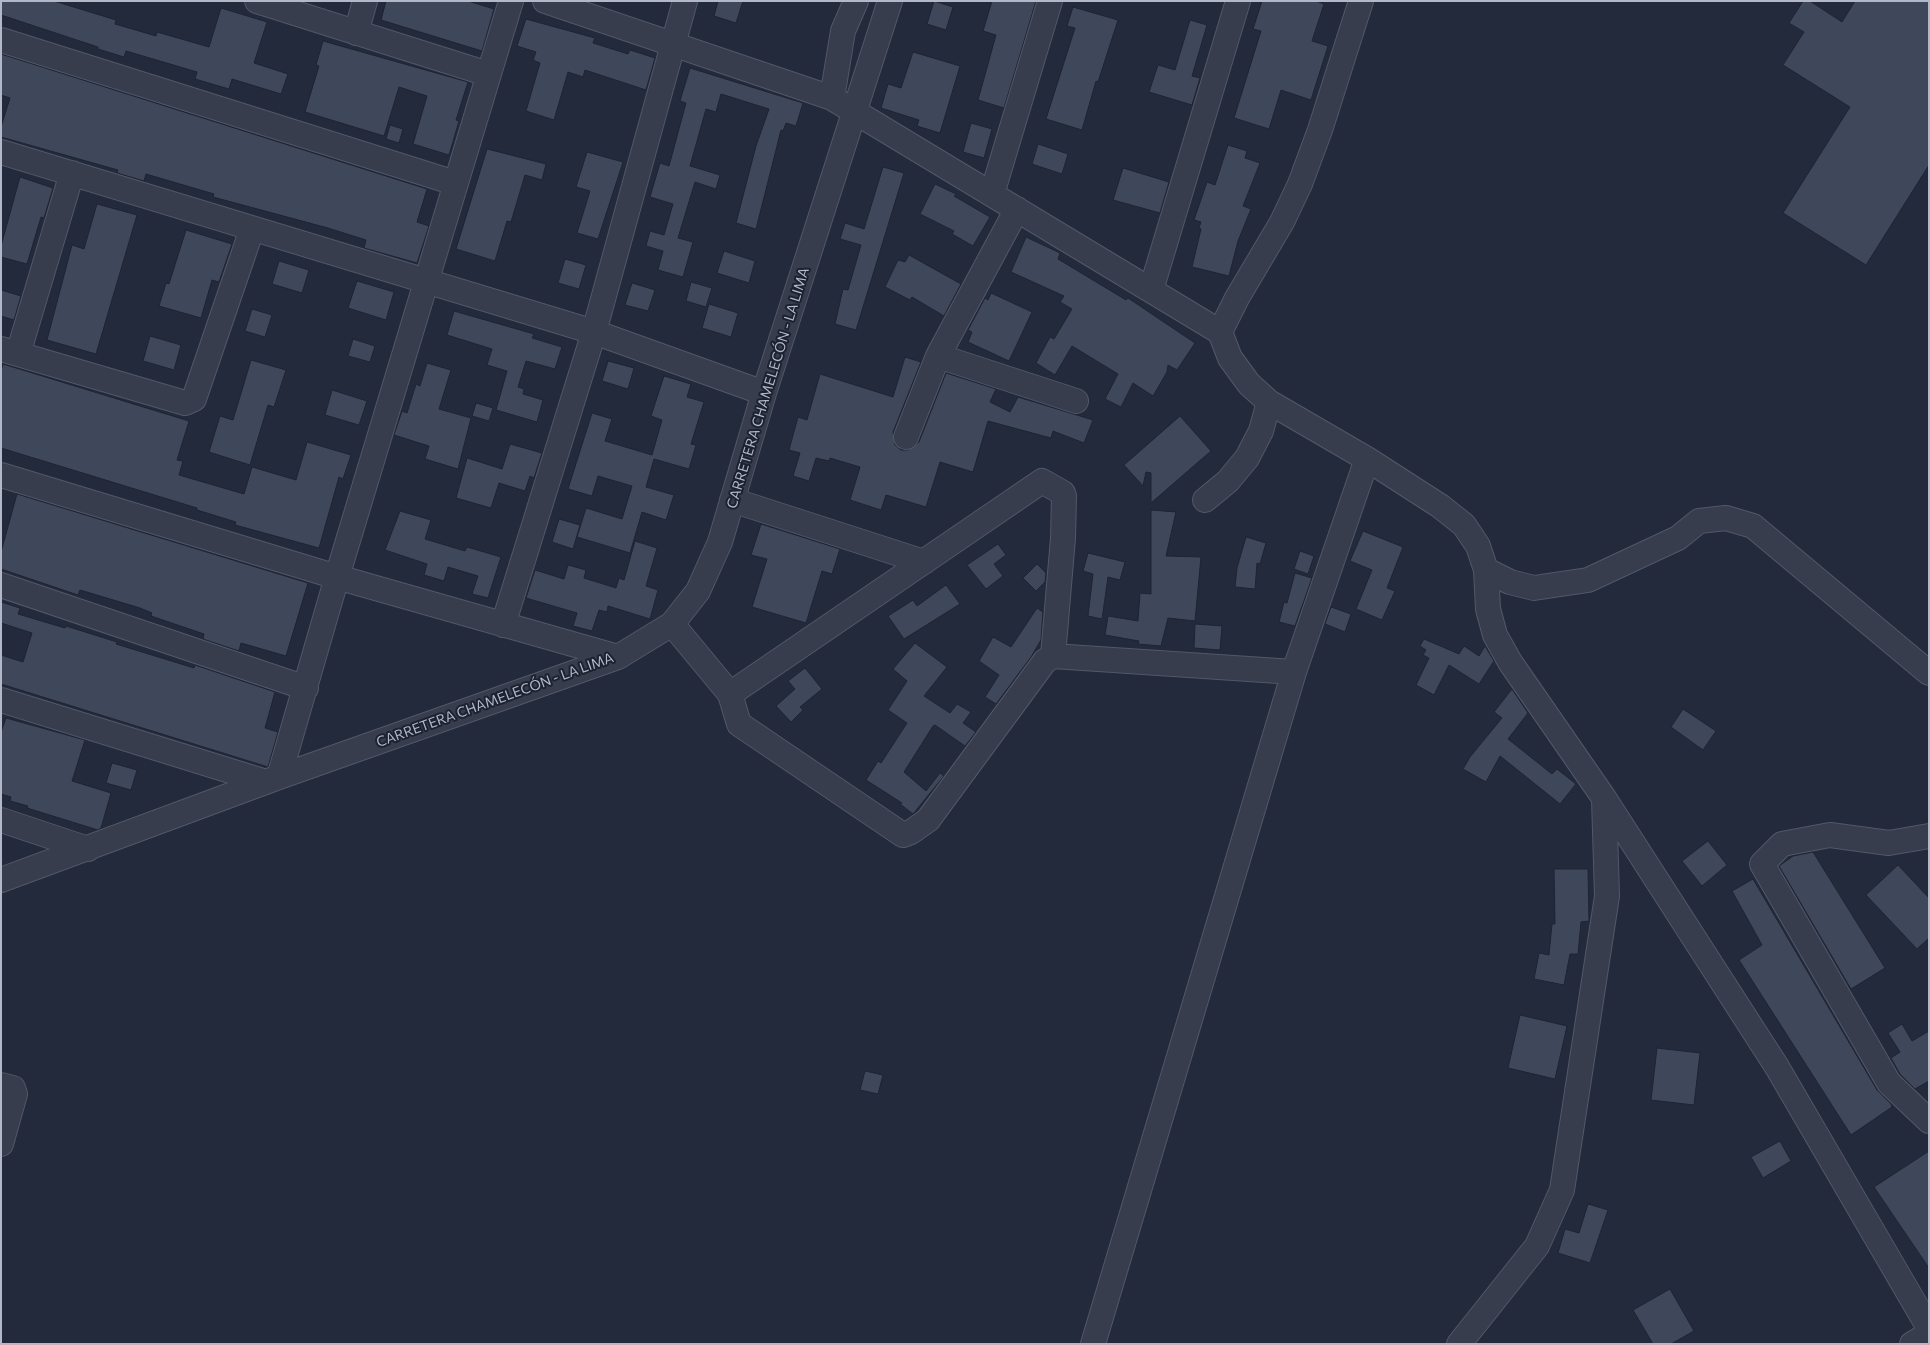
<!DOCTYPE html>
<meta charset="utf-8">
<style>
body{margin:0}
#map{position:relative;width:1930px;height:1345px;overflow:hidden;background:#232a3c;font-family:Commissioner,sans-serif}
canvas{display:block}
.frame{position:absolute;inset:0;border:2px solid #b2b8c7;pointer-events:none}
</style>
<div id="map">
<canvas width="1930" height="1345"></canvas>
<div class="frame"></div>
</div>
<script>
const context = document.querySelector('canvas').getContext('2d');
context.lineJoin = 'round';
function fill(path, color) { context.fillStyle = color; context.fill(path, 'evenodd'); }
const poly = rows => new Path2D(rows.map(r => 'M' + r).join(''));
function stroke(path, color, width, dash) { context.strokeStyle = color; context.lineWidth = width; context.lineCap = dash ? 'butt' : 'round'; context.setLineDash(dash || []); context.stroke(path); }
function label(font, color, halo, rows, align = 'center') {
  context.font = font + ' Commissioner,sans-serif'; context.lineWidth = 4; context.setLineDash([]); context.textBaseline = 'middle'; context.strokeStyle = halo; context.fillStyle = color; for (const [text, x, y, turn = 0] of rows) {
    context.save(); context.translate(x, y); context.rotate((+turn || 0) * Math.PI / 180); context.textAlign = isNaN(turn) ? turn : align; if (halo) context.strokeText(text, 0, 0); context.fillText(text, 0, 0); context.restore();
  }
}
const building = poly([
 [1,1,54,1,116,20,115,24,156,36,157,32,209,47,221,8,267,22,254,63,288,74,281,94,232,79,229,89,195,79,197,72,126,51,124,57,98,49,98,47,1,15,1,1],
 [386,1,468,1,494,9,482,51,381,20,386,1],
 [718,1,743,1,736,23,714,16,718,1],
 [934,1,953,7,946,30,927,24,934,1],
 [992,1,1036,1,1004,108,978,100,996,35,983,31,992,1],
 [1262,1,1316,1,1324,4,1312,41,1328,46,1311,100,1281,90,1269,129,1234,118,1261,31,1253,29,1262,1],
 [1803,1,1810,1,1842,22,1855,1,1929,1,1929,165,1866,265,1783,213,1850,107,1783,65,1804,32,1789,23,1803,1],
 [1073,7,1118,20,1098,82,1096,81,1082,130,1046,119,1075,28,1067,26,1073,7],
 [526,19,595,38,593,43,628,54,630,50,655,58,646,90,585,70,583,77,568,72,554,120,526,111,540,63,533,60,536,52,517,46,526,19],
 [1190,20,1207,25,1192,76,1200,78,1192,105,1149,92,1158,65,1175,70,1190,20],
 [323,41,468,82,456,120,459,121,449,155,413,144,427,96,399,87,384,136,305,112,319,66,316,65,323,41],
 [913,52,960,66,940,133,917,126,919,120,881,108,888,84,901,88,913,52],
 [1,54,427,189,417,222,429,226,417,263,364,248,366,240,328,228,213,197,214,194,146,174,144,181,117,173,118,170,1,137,1,127,10,98,1,95,1,54],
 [690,68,803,103,796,126,786,123,783,131,781,130,756,229,736,223,756,146,769,109,721,94,716,112,706,109,690,166,720,175,716,189,695,182,678,238,693,242,683,277,658,270,663,251,646,246,650,231,664,235,673,204,650,197,660,163,669,166,686,103,680,101,690,68],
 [971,123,992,129,984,158,963,152,971,123],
 [390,125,403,129,399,143,386,139,390,125],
 [1038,144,1068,154,1062,174,1032,164,1038,144],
 [1228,145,1247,151,1245,158,1260,163,1243,206,1251,209,1238,241,1229,276,1192,267,1201,229,1199,228,1201,222,1194,220,1207,182,1215,185,1228,145],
 [487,149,546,164,542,180,525,175,511,222,507,221,495,261,456,249,487,149],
 [587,152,623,162,598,239,577,233,590,191,576,187,587,152],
 [883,167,904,173,856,330,835,324,843,289,848,290,861,245,840,239,845,223,864,229,883,167],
 [1123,168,1169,182,1160,213,1113,200,1123,168],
 [20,177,53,188,44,218,41,217,27,264,1,257,1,246,20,177],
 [935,184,956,194,954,196,990,217,973,246,952,234,954,231,920,214,935,184],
 [97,204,137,215,96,354,47,340,72,245,84,249,97,204],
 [186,230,232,244,219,282,212,280,201,318,159,306,166,283,169,284,186,230],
 [1026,237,1060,253,1058,259,1126,300,1128,298,1195,343,1177,370,1168,365,1167,372,1153,396,1133,383,1121,407,1105,399,1118,374,1072,346,1055,375,1036,363,1050,337,1054,339,1072,309,1060,302,1064,296,1011,272,1026,237],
 [724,251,755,261,749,283,717,273,724,251],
 [909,255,961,284,944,316,912,297,910,300,885,287,898,260,905,262,909,255],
 [565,259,586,265,579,289,558,283,565,259],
 [279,261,309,270,302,293,272,284,279,261],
 [357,281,394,292,386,320,348,308,357,281],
 [691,282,712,288,706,307,686,301,691,282],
 [632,283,655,290,648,311,625,305,632,283],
 [1,290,21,296,14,320,1,316,1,290],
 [991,293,1032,312,1009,361,968,342,972,332,968,330,985,298,988,300,991,293],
 [709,304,738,313,731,337,702,328,709,304],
 [252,309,272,315,265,337,245,331,252,309],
 [454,311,534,334,532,338,562,347,555,369,526,361,518,387,524,389,523,394,543,400,537,422,496,410,507,371,487,365,492,349,447,335,454,311],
 [150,336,181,345,174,370,143,361,150,336],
 [353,339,375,346,370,362,348,356,353,339],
 [905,357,921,362,893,432,895,445,901,450,908,450,919,442,946,373,996,389,990,402,1010,412,1018,397,1093,420,1084,443,1053,431,1051,438,988,421,973,472,940,462,926,507,886,495,881,510,850,500,860,467,830,458,829,461,816,458,809,481,793,476,800,453,789,450,798,417,807,420,820,374,893,397,905,357],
 [251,360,286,370,274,407,268,405,250,465,209,452,220,416,233,420,251,360],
 [608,361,634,368,628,389,602,381,608,361],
 [427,363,451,370,439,409,471,418,458,469,425,459,429,446,394,435,402,411,407,413,416,384,420,386,427,363],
 [3,364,189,421,177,460,183,461,179,475,244,494,252,467,296,480,307,442,351,455,343,479,339,477,319,548,235,525,236,522,197,510,197,508,1,448,1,371,3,364],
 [664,376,691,384,687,397,704,402,691,444,696,445,689,469,654,459,646,487,674,495,666,520,642,512,630,553,577,537,586,508,622,519,632,486,598,476,592,496,568,489,592,413,612,419,605,441,652,455,662,420,651,416,664,376],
 [332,390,367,401,359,425,325,415,332,390],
 [476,403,493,408,489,421,472,416,476,403],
 [1180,416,1211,451,1151,503,1151,473,1146,472,1143,486,1124,465,1180,416],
 [510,444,542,453,534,478,530,476,525,491,499,483,491,508,456,498,467,458,502,469,510,444],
 [17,494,308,583,286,656,241,643,239,651,203,639,204,634,151,616,152,613,140,608,80,590,78,595,1,569,1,552,17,494],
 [1151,510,1176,512,1166,556,1201,557,1195,621,1168,618,1161,646,1138,644,1139,641,1105,635,1108,616,1138,621,1140,593,1151,594,1151,510],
 [400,511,431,520,425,539,465,551,467,547,501,557,488,598,472,594,478,576,448,567,444,581,424,575,427,564,385,550,400,511],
 [559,519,580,525,573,549,552,542,559,519],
 [761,524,840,549,832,574,822,571,806,623,752,607,767,559,751,555,761,524],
 [1363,531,1403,547,1387,588,1395,591,1382,620,1356,609,1372,570,1350,561,1363,531],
 [1246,537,1266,543,1260,564,1257,563,1255,589,1235,587,1237,568,1246,537],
 [635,541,657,548,646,586,658,590,650,619,608,606,607,612,599,610,592,631,573,626,577,613,526,598,535,570,564,579,568,565,586,570,584,578,616,588,619,578,624,580,635,541],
 [998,544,1006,555,994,564,1003,576,986,589,967,565,998,544],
 [1300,551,1314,556,1308,574,1294,569,1300,551],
 [1088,553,1125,562,1120,580,1108,577,1102,619,1088,616,1093,574,1083,571,1088,553],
 [1037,564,1046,573,1045,582,1036,591,1023,578,1037,564],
 [1295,573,1312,578,1295,626,1279,622,1284,602,1287,603,1295,573],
 [946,585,960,604,904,639,888,616,913,600,917,606,946,585],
 [1,602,20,608,18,614,65,628,66,626,117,642,116,644,194,668,195,665,275,692,265,728,278,732,268,767,1,684,1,655,23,662,32,633,1,623,1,602],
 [1331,607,1351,614,1345,632,1325,624,1331,607],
 [1037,608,1043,612,1041,640,1031,657,996,704,985,697,999,675,979,661,993,637,1011,647,1037,608],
 [1195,624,1222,626,1220,650,1194,648,1195,624],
 [1424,639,1459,654,1464,646,1479,656,1485,646,1494,661,1479,684,1449,665,1434,695,1416,685,1429,658,1423,655,1426,650,1420,646,1424,639],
 [915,643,947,667,924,696,950,713,957,704,971,712,963,723,976,732,965,746,935,725,933,726,904,772,926,791,940,773,944,776,913,814,900,804,902,803,866,780,878,761,881,763,907,723,888,710,907,681,893,669,915,643],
 [805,668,822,689,800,707,803,710,791,722,776,706,795,689,788,681,805,668],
 [1512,689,1528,713,1508,739,1552,774,1557,769,1576,784,1560,804,1500,756,1486,782,1463,769,1470,757,1502,718,1494,712,1512,689],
 [1683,709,1716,731,1703,750,1671,727,1683,709],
 [6,718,85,740,72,781,111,793,101,828,98,830,27,808,28,806,10,801,11,797,1,794,1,732,6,718],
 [112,763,137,770,131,790,106,783,112,763],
 [1708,841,1727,865,1702,886,1682,861,1708,841],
 [1813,852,1885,968,1851,989,1779,866,1793,856,1813,852],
 [1898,865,1929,898,1929,938,1917,949,1866,895,1898,865],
 [1554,869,1588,869,1589,921,1581,922,1578,954,1570,954,1564,985,1534,979,1539,953,1549,955,1552,924,1555,924,1554,869],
 [1753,879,1877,1090,1891,1104,1892,1107,1851,1135,1739,960,1762,945,1732,891,1753,879],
 [1520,1015,1567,1026,1555,1079,1508,1068,1520,1015],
 [1902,1024,1912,1041,1929,1031,1929,1081,1915,1089,1900,1074,1891,1058,1900,1052,1888,1033,1902,1024],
 [1657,1048,1700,1053,1694,1105,1651,1100,1657,1048],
 [865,1071,883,1075,878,1094,860,1090,865,1071],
 [1780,1141,1791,1161,1763,1178,1751,1157,1780,1141],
 [1929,1151,1929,1268,1874,1187,1929,1151],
 [1588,1204,1608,1210,1590,1263,1558,1253,1565,1229,1579,1233,1588,1204],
 [1670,1289,1694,1331,1671,1344,1653,1344,1633,1310,1670,1289]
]);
const minor = poly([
 [257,1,488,74],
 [545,1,832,98,1220,332,1230,358,1249,384,1269,402,1367,459,1440,506,1464,525,1478,546,1486,570,1488,609,1495,635,1510,662,1604,798,1777,1067,1929,1328],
 [356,33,365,1],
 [1,40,455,183],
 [832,98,843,31,856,1],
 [1,152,594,332,764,393],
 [992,194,1050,1],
 [1151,290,1238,1],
 [1220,332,1237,298,1282,222,1300,184,1320,130,1361,1],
 [1,349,185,403,194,399,252,229],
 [18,354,72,173],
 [938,356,1076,401],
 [906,437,938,356,1017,209],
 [1,475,337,577,618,657],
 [732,500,924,562],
 [1205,500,1228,481,1247,458,1261,431,1269,402],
 [1486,570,1510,582,1534,588,1588,580,1678,538,1699,521,1726,518,1753,526,1929,673],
 [1,585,306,688],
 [672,624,730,694,739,724,903,835,911,832,928,820,1045,661,1053,656,1294,672,1367,459],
 [503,625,594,332,685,1],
 [730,694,1042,481,1063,493,1064,496,1063,538,1053,656],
 [1,700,266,782],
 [279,777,337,577,511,1],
 [1,820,88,849],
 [1929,836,1889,843,1830,835,1782,844,1762,864,1889,1083,1929,1121],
 [1,880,279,777,618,657,672,624,698,591,720,542,764,393,890,1],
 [1,1085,13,1088,15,1094,1,1144],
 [1093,1344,1294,672],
 [1459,1344,1537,1246,1562,1190,1607,896,1604,799],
 [1912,1344,1929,1334]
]);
const streetNames = [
 ["CARRETERA CHAMELECÓN - LA LIMA",768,388,-73],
 ["CARRETERA CHAMELECÓN - LA LIMA",495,700,-20]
];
fill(building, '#3f485b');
stroke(building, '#1e2433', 1);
stroke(minor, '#525867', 26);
stroke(minor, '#373d4c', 24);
label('14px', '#b2b8c7', '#1c2231', streetNames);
</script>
